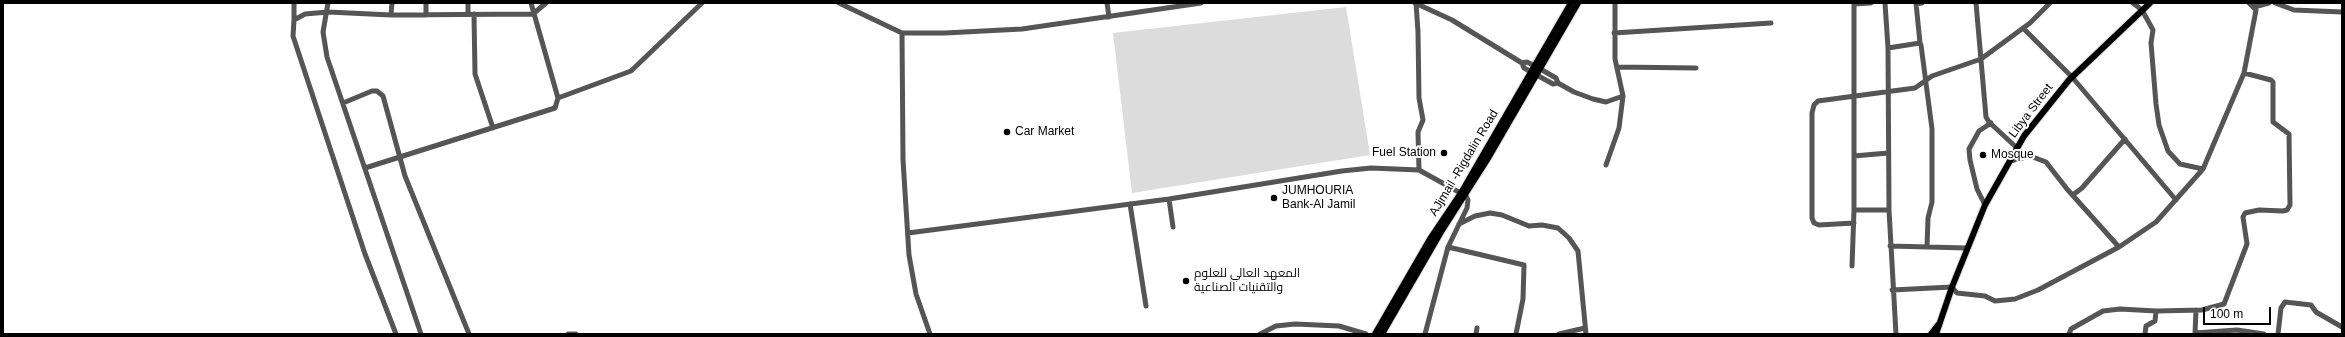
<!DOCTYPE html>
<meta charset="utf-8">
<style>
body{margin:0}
#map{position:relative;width:2345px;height:337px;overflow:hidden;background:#fff;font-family:Helvetica,sans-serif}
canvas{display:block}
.frame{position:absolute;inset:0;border:4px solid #000;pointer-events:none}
.scale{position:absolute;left:2203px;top:307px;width:68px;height:18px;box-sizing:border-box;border:2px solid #000;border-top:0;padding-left:5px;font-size:12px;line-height:14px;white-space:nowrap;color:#000;-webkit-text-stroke:3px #fff;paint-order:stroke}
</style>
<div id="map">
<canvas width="2345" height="337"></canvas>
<div class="frame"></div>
<div class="scale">100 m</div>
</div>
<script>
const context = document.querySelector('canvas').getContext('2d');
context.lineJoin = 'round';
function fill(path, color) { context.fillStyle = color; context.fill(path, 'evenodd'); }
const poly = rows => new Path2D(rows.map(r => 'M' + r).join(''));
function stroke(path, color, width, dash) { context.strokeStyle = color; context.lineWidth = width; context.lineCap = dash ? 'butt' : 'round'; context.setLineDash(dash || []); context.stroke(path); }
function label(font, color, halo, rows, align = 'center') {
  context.font = font + ' Helvetica,Cairo,sans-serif'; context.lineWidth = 4; context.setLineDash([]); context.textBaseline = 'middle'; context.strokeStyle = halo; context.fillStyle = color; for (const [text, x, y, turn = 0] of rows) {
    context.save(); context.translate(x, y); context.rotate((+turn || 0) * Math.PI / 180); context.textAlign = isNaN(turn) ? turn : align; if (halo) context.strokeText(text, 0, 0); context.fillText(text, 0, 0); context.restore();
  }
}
const green = poly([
 [1346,7,1370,155,1132,193,1113,33]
]);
const minor = poly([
 [294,3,294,20],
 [328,3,323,32,327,57,421,334],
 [468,3,468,14],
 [839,3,902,33,945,33,1022,29,1201,3],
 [1107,3,1109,17],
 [1415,3,1452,20,1522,63,1527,62,1535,66,1556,78,1558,83],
 [1416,3,1418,32,1419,98,1423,120,1418,132,1419,170],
 [1885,3,1888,48,1889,210,1896,334],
 [1916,3,1920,43],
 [1976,3,1986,117,1989,122,2017,148],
 [2133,3,2142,10,2153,30,2151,43,2156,104,2159,125,2168,151,2180,164,2203,169],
 [2275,3,2294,10,2342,12],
 [1854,4,1871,3],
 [1916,4,1922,3],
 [2254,4,2254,7,2269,3],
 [474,14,475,74,493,128],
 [391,15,392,3],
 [426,15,426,3],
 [2023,28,2072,77,2176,200],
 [902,33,903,160,909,255,916,294,930,334],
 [1614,33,1771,23],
 [1888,48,1920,43,1921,45,1932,129,1932,202,1928,218,1927,247],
 [1522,63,1524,68,1553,84,1558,83,1574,92,1593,99,1606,102,1623,96],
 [1617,67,1696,68],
 [558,98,631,71,702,3],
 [343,103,372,91,377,91,383,96,405,176,469,334],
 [1854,156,1888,153],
 [2010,161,2030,156,2046,162,2067,189,2119,247],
 [1606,165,1619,128,1623,96,1615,59,1615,3],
 [365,168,555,108,558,98,531,3],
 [2074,194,2082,188,2125,139],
 [1169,199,1173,227],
 [1130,204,1146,306],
 [1985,205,1977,189,1970,160,1969,149,1979,131,1991,123],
 [1854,210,1889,210],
 [1854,223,1819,225,1814,223,1812,218,1812,113,1814,105,1818,101,1915,88,1932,76,1981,59,2030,23,2050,3],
 [1459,224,1475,216,1490,213,1502,215,1529,226,1542,225,1558,228,1569,238,1578,251,1586,334],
 [908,233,1169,199,1342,171,1371,168,1419,170,1466,196,1468,200,1467,208,1448,247,1425,334],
 [1890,246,1967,248],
 [1448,247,1524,265,1523,299,1516,334],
 [1852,266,1854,210,1854,3],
 [1892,290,1952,287,1957,293,1985,296,1995,301,2015,299,2038,290,2119,247,2156,222,2203,169,2244,73,2256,10,2249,3],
 [2195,333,2237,330,2264,334],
 [396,334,365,254,293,36,294,20,305,14,328,12,391,15,533,14,546,3],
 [568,334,576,334],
 [1260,334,1276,326,1295,324,1339,326,1366,334],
 [1476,334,1477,328],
 [1559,334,1585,328],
 [2069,334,2071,329,2103,311,2120,309,2156,311],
 [2145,334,2146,326,2155,321,2156,311,2202,310,2224,304,2247,244,2243,217,2245,213,2259,210,2283,211,2287,210,2290,205,2289,134,2273,122,2273,82,2271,80,2244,73],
 [2195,334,2196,310],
 [2278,334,2281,308,2285,302,2311,305,2316,312,2342,327]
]);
const major = poly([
 [1375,334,1430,239,1461,193,1571,3],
 [1382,334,1441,232,1487,160,1578,3],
 [1931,334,1938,325],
 [1936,334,1952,287,1985,205,2024,136,2069,80,2150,3]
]);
const markers = [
 [1007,132,4,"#000"],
 [1444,153,4,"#000"],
 [1983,155,4,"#000"],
 [1274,198,4,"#000"],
 [1186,281,4,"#000"]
];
const streetNames = [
 ["Libya Street",2031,111,-53],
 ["AJjmail -Rigdalin Road",1464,163,-59]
];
const poiNames = [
 ["Car Market",1015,132],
 ["Fuel Station",1436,153,"right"],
 ["Mosque",1991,155],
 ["JUMHOURIA",1282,191],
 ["Bank-Al Jamil",1282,205],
 ["المعهد العالي للعلوم",1194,274],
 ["والتقنيات الصناعية",1194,288]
];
fill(green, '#dcdcdc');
stroke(major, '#dbdbdb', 8);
stroke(minor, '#555', 5);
stroke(major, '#000', 6);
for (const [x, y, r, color] of markers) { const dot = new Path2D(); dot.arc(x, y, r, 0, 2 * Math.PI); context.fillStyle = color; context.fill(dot); stroke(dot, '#fff', 1.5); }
label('12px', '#000', '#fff', streetNames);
label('12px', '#000', '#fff', poiNames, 'left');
</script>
